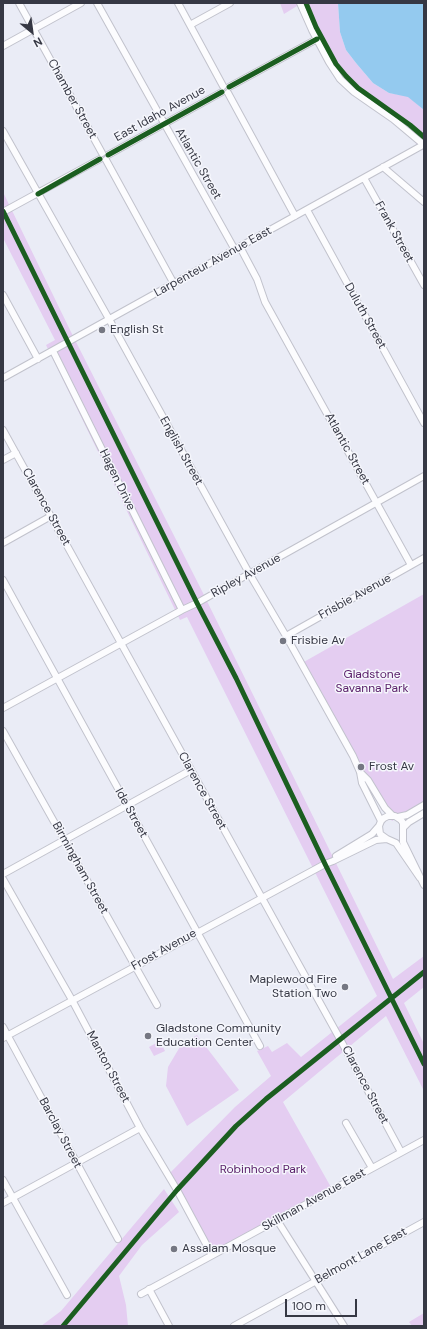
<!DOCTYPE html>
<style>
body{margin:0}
#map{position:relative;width:427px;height:1329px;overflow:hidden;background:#eaecf6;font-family:"DM Sans",sans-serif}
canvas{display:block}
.frame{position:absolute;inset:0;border:4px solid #363844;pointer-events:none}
.north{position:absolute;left:12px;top:12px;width:40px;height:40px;-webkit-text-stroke:3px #f5f6fc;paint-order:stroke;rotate:151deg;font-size:11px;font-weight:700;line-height:16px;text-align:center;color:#363844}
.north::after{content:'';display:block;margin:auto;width:14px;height:18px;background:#363844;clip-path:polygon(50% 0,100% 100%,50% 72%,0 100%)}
.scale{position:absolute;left:285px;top:1299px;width:72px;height:18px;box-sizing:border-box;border:2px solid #363844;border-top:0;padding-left:5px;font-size:12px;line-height:14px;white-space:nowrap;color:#363844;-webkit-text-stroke:3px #f5f6fc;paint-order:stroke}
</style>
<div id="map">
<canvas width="427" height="1329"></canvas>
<div class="frame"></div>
<div class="north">N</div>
<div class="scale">100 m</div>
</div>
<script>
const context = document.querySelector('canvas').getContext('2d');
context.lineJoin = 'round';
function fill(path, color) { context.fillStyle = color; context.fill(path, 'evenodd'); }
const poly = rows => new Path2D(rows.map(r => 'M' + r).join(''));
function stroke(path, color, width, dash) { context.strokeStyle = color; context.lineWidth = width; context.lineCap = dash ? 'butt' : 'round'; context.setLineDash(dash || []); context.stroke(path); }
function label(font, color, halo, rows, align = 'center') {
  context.font = font + ' "DM Sans",sans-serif'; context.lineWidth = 3; context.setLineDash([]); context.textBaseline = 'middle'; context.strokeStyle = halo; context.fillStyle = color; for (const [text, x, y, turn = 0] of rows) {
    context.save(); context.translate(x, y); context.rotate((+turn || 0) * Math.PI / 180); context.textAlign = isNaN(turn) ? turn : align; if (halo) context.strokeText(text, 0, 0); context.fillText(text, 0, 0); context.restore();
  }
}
const green = poly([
 [280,3,302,3,284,14],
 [305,3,338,3,340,32,346,50,356,63,373,83,389,93,408,96,424,110,424,151,420,149,396,117,354,88,326,55],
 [3,192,71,332,201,589,393,979,424,956,424,987,404,1003,424,1044,424,1091,386,1016,283,1102,332,1189,212,1255,168,1175,235,1107,271,1076,257,1051,268,1046,272,1052,287,1043,301,1057,377,996,187,617,180,620,46,345,55,340,3,238],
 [424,594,424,803,392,821,302,663],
 [197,1035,239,1090,187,1126,166,1086,168,1067,181,1045],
 [160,1041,165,1051,154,1056,149,1047],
 [164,1189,179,1212,142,1245,119,1276,126,1305,128,1326,41,1326,61,1311],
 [424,1313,424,1326,412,1326,409,1322]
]);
const water = poly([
 [338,3,424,3,424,110,408,97,389,93,373,83,356,63,346,50,340,32]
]);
const minor = poly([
 [19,3,102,153],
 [97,3,235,250],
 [178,3,223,86],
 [300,3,312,30,329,62,340,79,354,92,393,119,424,145],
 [190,25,230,3],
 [3,46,81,3],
 [229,87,317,39],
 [228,93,295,216],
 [3,131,109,319,249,573,286,636,353,756,360,772,362,783,381,821],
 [108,155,222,92],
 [106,160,174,284],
 [383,167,424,202],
 [364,178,424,285],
 [307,210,424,423],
 [3,212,100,159],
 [240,247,257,279,265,302,411,565],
 [3,295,38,359],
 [53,351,182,610],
 [3,378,423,145],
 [3,430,340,1039,401,1152],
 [3,460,16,453],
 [3,543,51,516],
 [3,580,260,1046],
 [286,636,424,558],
 [3,708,182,610,197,603,424,476],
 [3,731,157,1005],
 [360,772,368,780,385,808,392,815],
 [398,817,407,815,424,805],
 [404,827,409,822,424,813],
 [336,856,372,834,379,826],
 [3,874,191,770],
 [420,878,396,843,387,839,380,834,379,826,381,821,384,818,388,816,395,816,401,820,403,823,403,842,424,885],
 [3,879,72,1000,140,1128,177,1190,212,1255],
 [3,1027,118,1239],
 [3,1038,325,864,333,861,376,840,387,839],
 [346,1123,372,1168],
 [3,1180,67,1295],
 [3,1203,140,1128],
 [277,1220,344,1326],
 [149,1289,169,1326],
 [141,1294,424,1140],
 [234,1326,424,1222]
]);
const cycleway = poly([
 [306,3,316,27,336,64,346,76,358,88,410,125,424,137],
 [229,87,317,39],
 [108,155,222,92],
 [38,194,100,159],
 [3,211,197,603,236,678,325,864,424,1064],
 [63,1326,177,1190,236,1126,266,1099,424,972]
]);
const markers = [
 [102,330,4,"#757782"],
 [283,641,4,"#757782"],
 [361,767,4,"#757782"],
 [345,987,4,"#757782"],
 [148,1036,4,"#757782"],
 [174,1249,4,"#757782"]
];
const streetNames = [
 ["Chamber Street",72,99,61],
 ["East Idaho Avenue",160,114,-29],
 ["Atlantic Street",198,164,60],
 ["Frank Street",394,232,61],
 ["Larpenteur Avenue East",213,262,-29],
 ["Duluth Street",365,316,61],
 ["Atlantic Street",347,449,61],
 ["English Street",181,451,61],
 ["Hagen Drive",117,480,64],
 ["Clarence Street",46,507,61],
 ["Ripley Avenue",246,576,-29],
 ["Frisbie Avenue",355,597,-29],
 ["Clarence Street",202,791,61],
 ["Ide Street",131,813,61],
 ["Birmingham Street",80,868,61],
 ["Frost Avenue",164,950,-29],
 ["Manton Street",108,1067,62],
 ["Clarence Street",365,1085,62],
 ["Barclay Street",60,1133,62],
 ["Skillman Avenue East",314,1200,-29],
 ["Belmont Lane East",361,1256,-29]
];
const poiNames = [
 ["English St",110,330],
 ["Frisbie Av",291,641],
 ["Frost Av",369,767],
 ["Maplewood Fire",337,980,"right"],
 ["Station Two",337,994,"right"],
 ["Gladstone Community",156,1029],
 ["Education Center",156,1043],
 ["Assalam Mosque",182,1249]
];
const parkNames = [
 ["Gladstone",372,675],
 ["Savanna Park",372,689],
 ["Robinhood Park",263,1170]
];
fill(green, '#e4cdf1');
fill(water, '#94caef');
stroke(minor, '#c1c2cc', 8);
stroke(minor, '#fcfcfe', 6);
stroke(cycleway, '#1b5e20', 5);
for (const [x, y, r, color] of markers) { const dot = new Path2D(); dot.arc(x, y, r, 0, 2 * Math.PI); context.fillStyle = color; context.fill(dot); stroke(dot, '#f5f6fc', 1.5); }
label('12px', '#363844', '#f5f6fc', streetNames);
label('12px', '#363844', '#f5f6fc', poiNames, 'left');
label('12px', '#5b206b', '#f5f6fc', parkNames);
</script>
